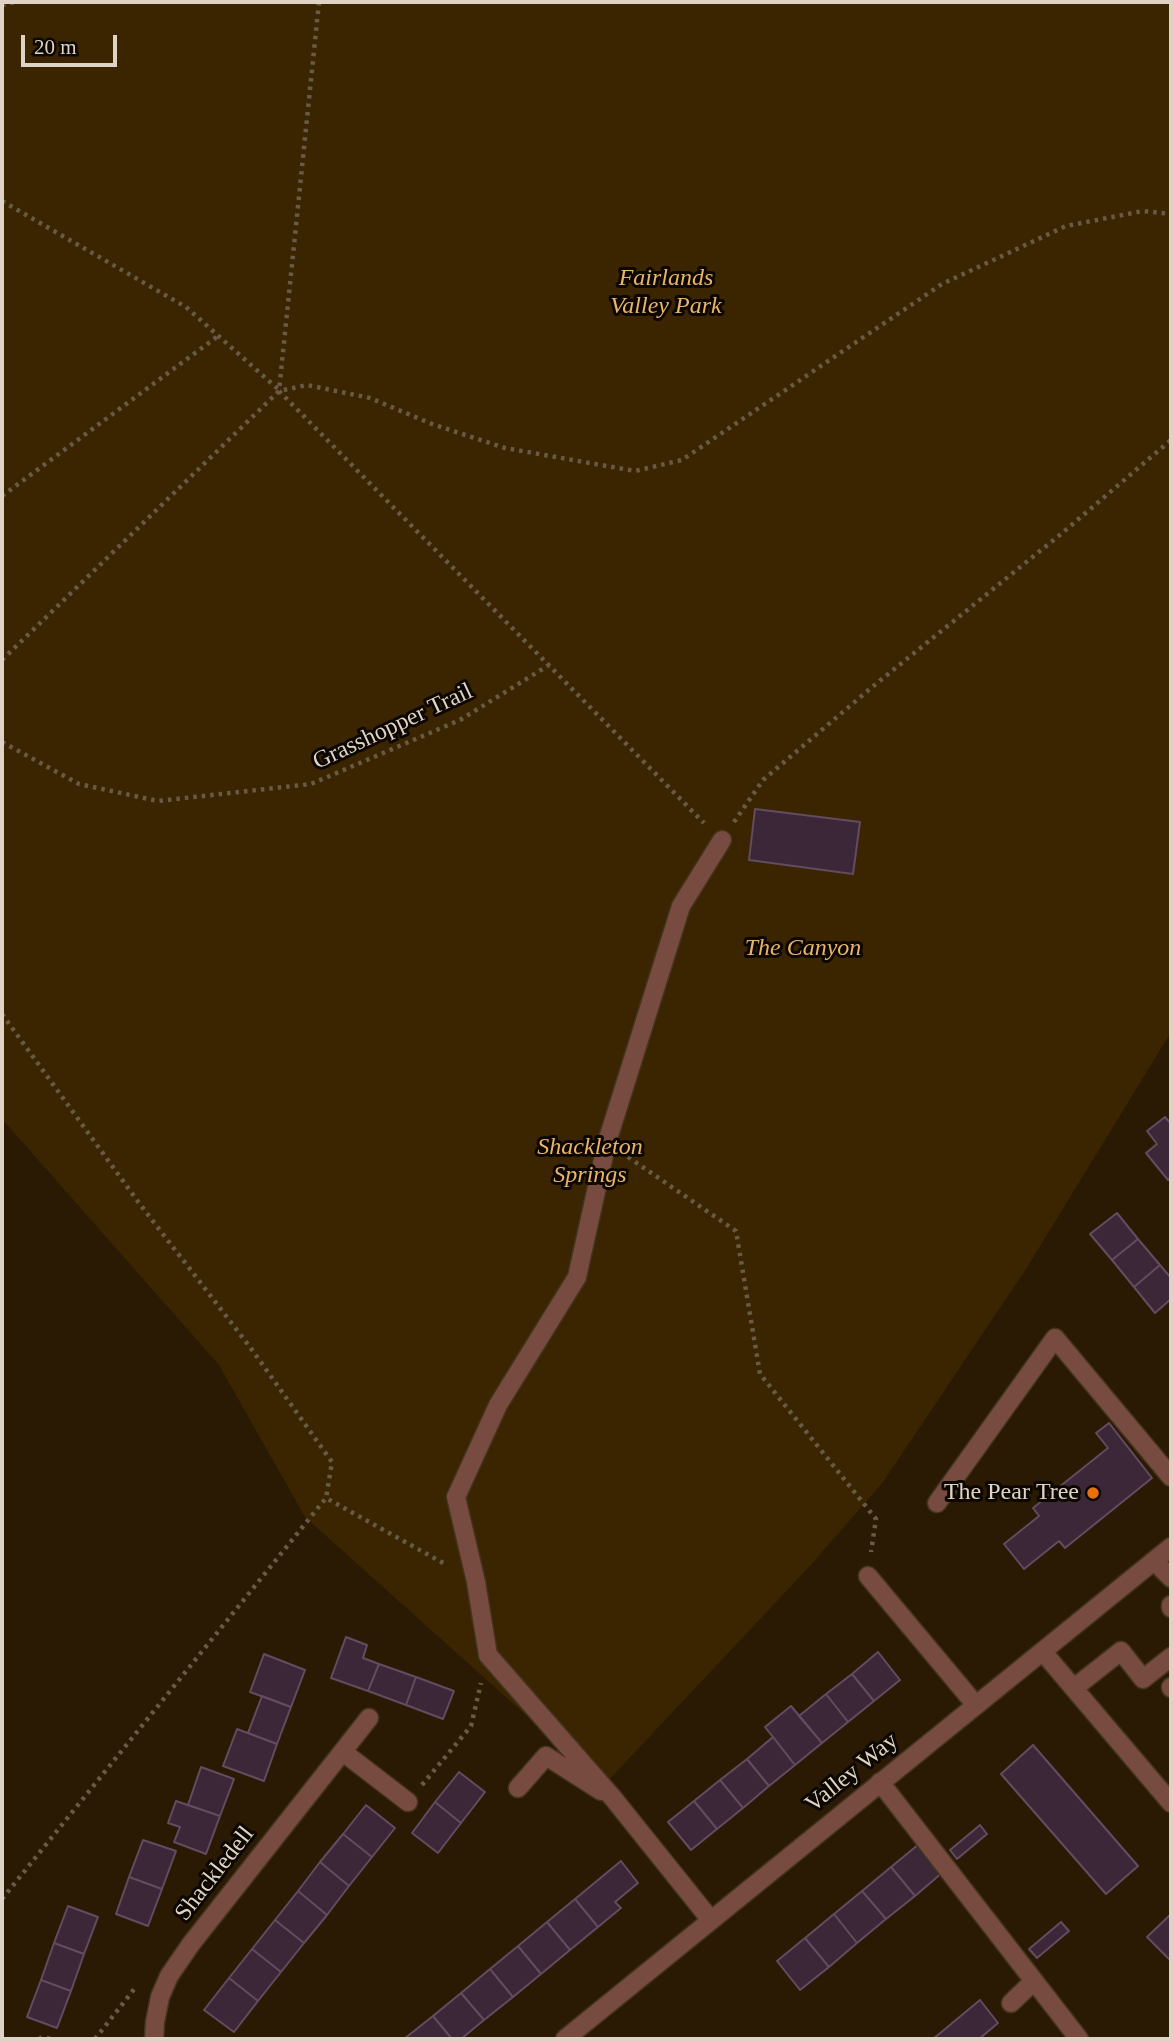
<!DOCTYPE html>
<style>
body{margin:0}
#map{position:relative;width:1173px;height:2041px;overflow:hidden;background:#2a1a03;font-family:Georgia,serif}
canvas{display:block}
.frame{position:absolute;inset:0;border:4px solid #ded3c5;pointer-events:none}
.scale{position:absolute;left:21px;top:35px;width:96px;height:32px;box-sizing:border-box;border:4px solid #ded3c5;border-top:0;padding-left:9px;font-size:21px;line-height:24px;white-space:nowrap;color:#ded3c5;-webkit-text-stroke:5px #0d0701;paint-order:stroke}
</style>
<div id="map">
<canvas width="1173" height="2041"></canvas>
<div class="frame"></div>
<div class="scale">20 m</div>
</div>
<script>
const context = document.querySelector('canvas').getContext('2d');
context.lineJoin = 'round';
function fill(path, color) { context.fillStyle = color; context.fill(path, 'evenodd'); }
const poly = rows => new Path2D(rows.map(r => 'M' + r).join(''));
function stroke(path, color, width, dash) { context.strokeStyle = color; context.lineWidth = width; context.lineCap = dash ? 'butt' : 'round'; context.setLineDash(dash || []); context.stroke(path); }
function label(font, color, halo, rows, align = 'center') {
  context.font = font + ' Georgia,serif'; context.lineWidth = 6; context.setLineDash([]); context.textBaseline = 'middle'; context.strokeStyle = halo; context.fillStyle = color; for (const [text, x, y, turn = 0] of rows) {
    context.save(); context.translate(x, y); context.rotate((+turn || 0) * Math.PI / 180); context.textAlign = isNaN(turn) ? turn : align; if (halo) context.strokeText(text, 0, 0); context.fillText(text, 0, 0); context.restore();
  }
}
const green = poly([
 [2,2,1171,2,1171,1032,1026,1269,883,1482,809,1567,604,1785,305,1517,219,1365,2,1119]
]);
const building = poly([
 [755,809,860,822,853,874,749,860,755,809],
 [1165,1117,1171,1124,1171,1177,1168,1180,1146,1153,1157,1144,1147,1131,1165,1117],
 [1117,1213,1138,1239,1112,1260,1090,1234,1117,1213],
 [1138,1239,1160,1265,1134,1287,1112,1260,1138,1239],
 [1160,1265,1171,1278,1171,1299,1155,1313,1134,1287,1160,1265],
 [1109,1423,1152,1478,1065,1548,1059,1541,1024,1569,1004,1544,1039,1516,1033,1508,1108,1448,1096,1433,1109,1423],
 [346,1637,367,1645,363,1658,379,1664,368,1691,331,1678,346,1637],
 [878,1652,900,1680,874,1701,852,1674,878,1652],
 [264,1654,305,1670,291,1707,250,1692,264,1654],
 [379,1664,416,1677,406,1705,368,1691,379,1664],
 [852,1674,874,1701,848,1722,826,1694,852,1674],
 [416,1677,454,1691,443,1719,406,1705,416,1677],
 [826,1694,848,1722,822,1743,799,1716,826,1694],
 [262,1696,291,1707,277,1744,248,1733,262,1696],
 [791,1706,822,1743,795,1765,765,1727,791,1706],
 [237,1729,277,1744,264,1781,223,1766,237,1729],
 [773,1737,795,1765,769,1786,747,1759,773,1737],
 [1033,1745,1138,1866,1106,1894,1001,1774,1033,1745],
 [747,1759,769,1786,743,1808,720,1780,747,1759],
 [201,1767,234,1779,220,1816,188,1805,201,1767],
 [459,1772,485,1792,461,1823,435,1802,459,1772],
 [720,1780,743,1808,717,1829,694,1801,720,1780],
 [176,1801,220,1816,206,1854,174,1842,180,1827,168,1823,176,1801],
 [694,1801,717,1829,691,1850,668,1822,694,1801],
 [435,1802,461,1823,438,1853,412,1833,435,1802],
 [366,1805,395,1828,372,1857,343,1834,366,1805],
 [980,1825,987,1834,957,1859,950,1850,980,1825],
 [343,1834,372,1857,349,1886,320,1862,343,1834],
 [143,1840,176,1851,162,1889,129,1877,143,1840],
 [919,1844,943,1872,915,1896,891,1867,919,1844],
 [621,1861,638,1883,615,1902,621,1908,598,1927,575,1899,621,1861],
 [320,1862,349,1886,327,1915,298,1891,320,1862],
 [891,1867,915,1896,886,1919,862,1891,891,1867],
 [129,1877,162,1889,148,1926,116,1914,129,1877],
 [298,1891,327,1915,304,1943,275,1920,298,1891],
 [862,1891,886,1919,857,1943,834,1914,862,1891],
 [575,1899,598,1927,570,1950,547,1922,575,1899],
 [68,1906,98,1917,84,1954,54,1943,68,1906],
 [834,1914,857,1943,829,1967,805,1938,834,1914],
 [1169,1916,1171,1918,1171,1961,1147,1937,1169,1916],
 [275,1920,304,1943,281,1972,252,1949,275,1920],
 [547,1922,570,1950,541,1974,518,1946,547,1922],
 [1061,1922,1069,1931,1037,1958,1029,1949,1061,1922],
 [805,1938,829,1967,800,1990,777,1961,805,1938],
 [54,1943,84,1954,71,1991,41,1980,54,1943],
 [518,1946,541,1974,513,1997,490,1969,518,1946],
 [252,1949,281,1972,258,2001,229,1978,252,1949],
 [490,1969,513,1997,484,2020,461,1993,490,1969],
 [229,1978,258,2001,234,2032,204,2010,229,1978],
 [41,1980,71,1991,57,2028,27,2017,41,1980],
 [461,1993,484,2020,461,2039,452,2039,433,2016,461,1993],
 [980,2000,998,2023,979,2039,933,2039,980,2000],
 [433,2016,452,2039,404,2039,433,2016]
]);
const path = poly([
 [319,2,279,391,704,823],
 [2,5,15,2],
 [2,201,186,307,279,390],
 [2,496,218,336],
 [2,660,279,391,307,385,370,398,432,424,505,448,635,471,682,460,942,284,1066,226,1143,211,1171,214],
 [2,742,79,784,158,801,311,784,460,720,549,665],
 [734,822,763,780,871,688,1061,534,1171,440],
 [2,1014,139,1203,250,1347,332,1462,326,1498],
 [628,1157,736,1231,760,1374,876,1519,871,1552],
 [422,1785,471,1726,481,1683],
 [2,1899,326,1498,445,1564],
 [39,2039,42,2037,52,2039],
 [95,2039,135,1988]
]);
const minor = poly([
 [937,1503,1055,1338,1171,1477],
 [1154,1561,1171,1578],
 [868,1576,975,1704],
 [1171,1605,1171,1608],
 [1043,1652,1171,1803],
 [1171,1687,1171,1688],
 [1074,1688,1121,1651,1143,1679,1171,1657],
 [343,1752,408,1802],
 [880,1782,1079,2039],
 [518,1788,546,1756,601,1791],
 [710,1919,613,1798,488,1655,476,1582,456,1497,498,1405,577,1277,607,1142,681,906,722,840],
 [1011,2003,1034,1981],
 [154,2039,155,2022,160,1997,169,1976,191,1944,369,1718],
 [565,2039,1171,1547]
]);
const markers = [
 [1093,1493,7,"#e8710a"]
];
const parkNames = [
 ["Fairlands",666,279],
 ["Valley Park",666,307],
 ["The Canyon",803,949],
 ["Shackleton",590,1148],
 ["Springs",590,1176]
];
const streetNames = [
 ["Grasshopper Trail",393,727,-25],
 ["Valley Way",852,1773,-39],
 ["Shackledell",215,1874,-52]
];
const poiNames = [
 ["The Pear Tree",1079,1493]
];
fill(green, '#3b2500');
fill(building, '#3c2739');
stroke(building, '#634b60', 2);
stroke(minor, '#43341e', 21);
stroke(path, '#685a46', 4.5, [3.5, 5]);
stroke(minor, '#784b40', 18);
for (const [x, y, r, color] of markers) { const dot = new Path2D(); dot.arc(x, y, r, 0, 2 * Math.PI); context.fillStyle = color; context.fill(dot); stroke(dot, '#0d0701', 2.5); }
label('italic 24px', '#eab567', '#0d0701', parkNames);
label('24px', '#ded3c5', '#0d0701', streetNames);
label('24px', '#ded3c5', '#0d0701', poiNames, 'right');
</script>
